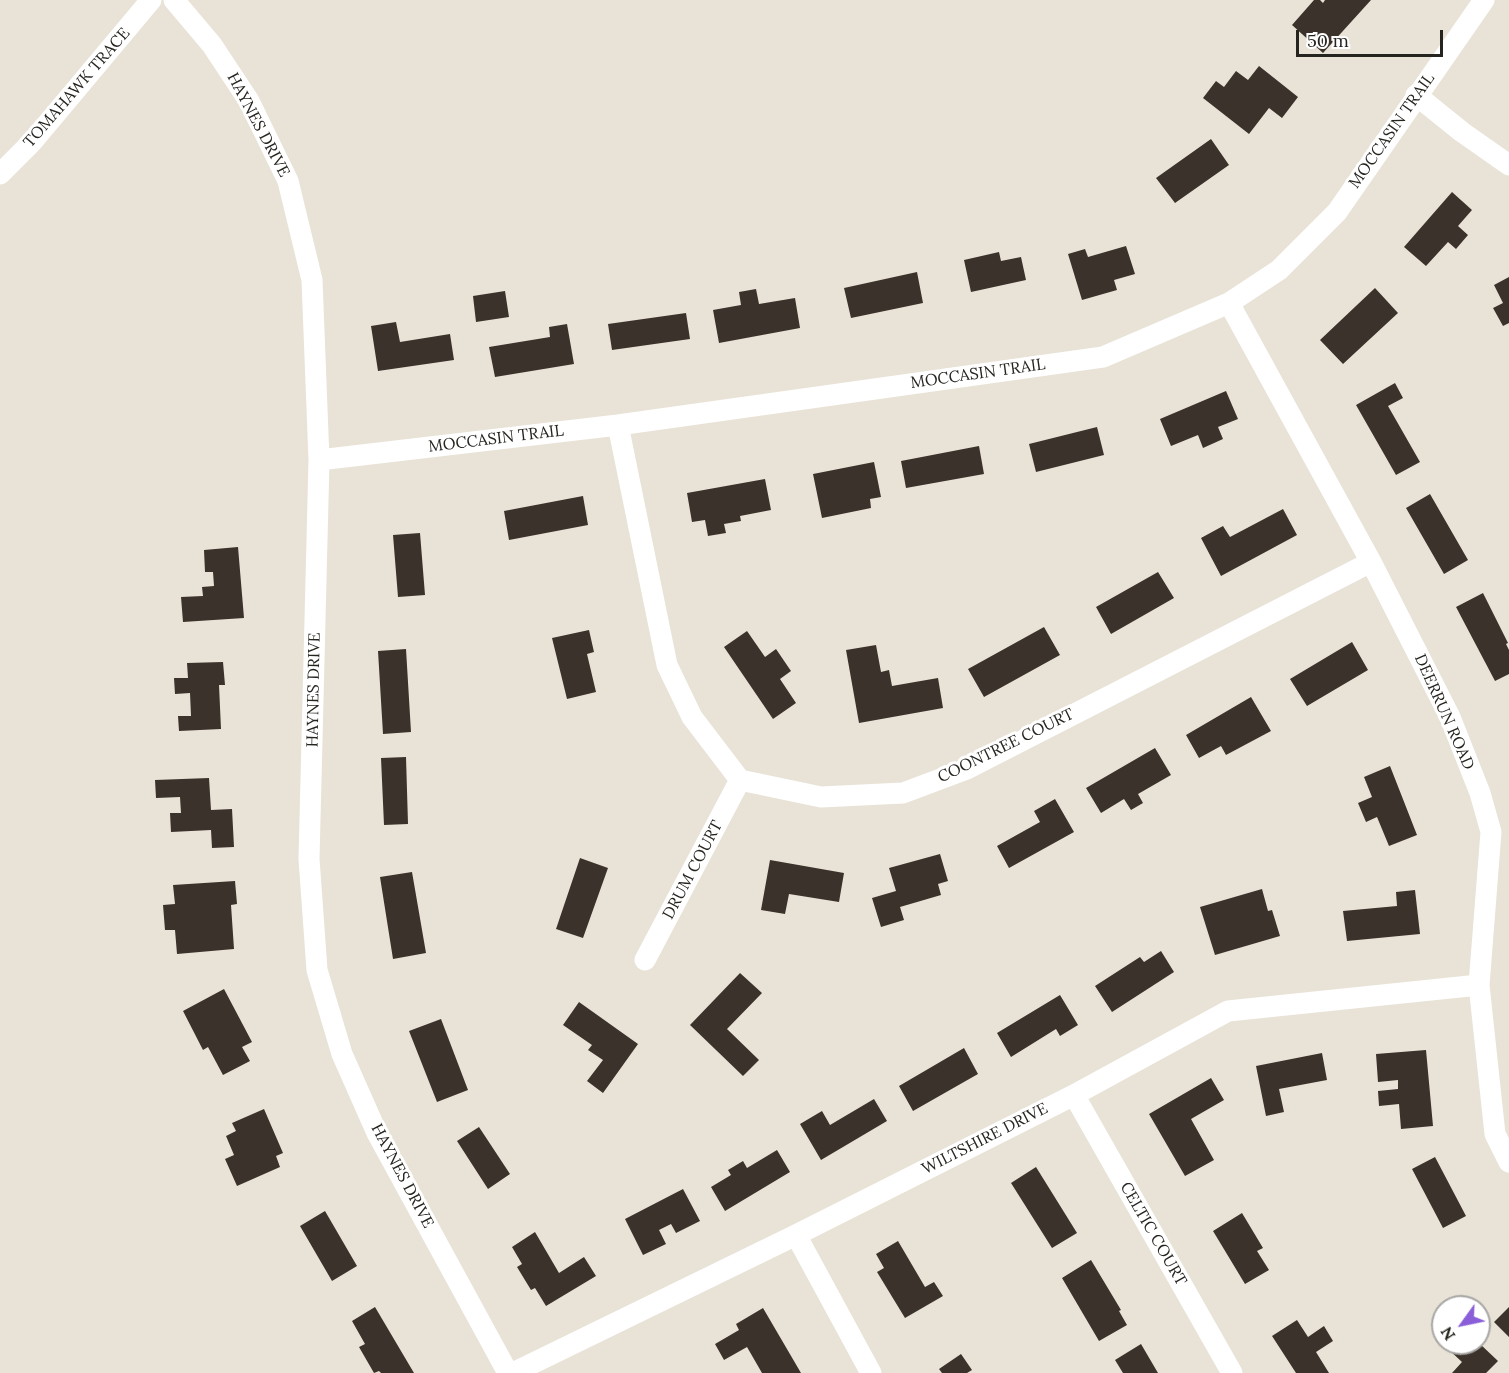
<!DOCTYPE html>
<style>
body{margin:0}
#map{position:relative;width:1509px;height:1373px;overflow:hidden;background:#e9e3d7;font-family:Lora,serif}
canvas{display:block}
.north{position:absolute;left:1431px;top:1295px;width:60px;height:60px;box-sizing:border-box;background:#fff;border:2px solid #a8a7a5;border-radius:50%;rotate:237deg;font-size:16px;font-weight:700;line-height:24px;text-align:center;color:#26241f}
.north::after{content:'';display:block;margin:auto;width:21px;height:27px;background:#8a5ed8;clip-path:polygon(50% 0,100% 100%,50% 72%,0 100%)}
.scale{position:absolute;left:1296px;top:30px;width:147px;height:27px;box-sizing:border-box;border:3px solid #26241f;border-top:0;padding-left:8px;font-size:18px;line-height:21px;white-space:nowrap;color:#26241f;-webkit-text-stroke:4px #fff;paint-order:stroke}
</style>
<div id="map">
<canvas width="1509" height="1373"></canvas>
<div class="north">N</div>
<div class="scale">50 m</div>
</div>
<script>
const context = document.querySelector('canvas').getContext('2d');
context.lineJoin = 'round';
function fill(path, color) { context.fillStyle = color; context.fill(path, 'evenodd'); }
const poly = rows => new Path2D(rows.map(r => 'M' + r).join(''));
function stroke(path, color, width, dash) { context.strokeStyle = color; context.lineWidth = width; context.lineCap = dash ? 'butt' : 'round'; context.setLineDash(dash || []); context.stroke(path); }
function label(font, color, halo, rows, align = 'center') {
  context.font = font + ' Lora,serif'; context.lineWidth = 6; context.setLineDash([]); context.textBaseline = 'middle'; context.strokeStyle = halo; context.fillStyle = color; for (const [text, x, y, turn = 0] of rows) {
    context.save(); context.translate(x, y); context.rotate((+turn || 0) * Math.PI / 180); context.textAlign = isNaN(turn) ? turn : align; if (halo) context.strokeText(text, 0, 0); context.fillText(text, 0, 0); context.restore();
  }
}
const building = poly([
 [1314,0,1320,0,1323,3,1325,0,1371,0,1323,53,1292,25],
 [1259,66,1298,97,1282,118,1269,108,1249,134,1203,98,1216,81,1224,87,1236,71,1248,80],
 [1211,139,1229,165,1175,203,1156,178],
 [1452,192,1472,210,1458,226,1468,235,1456,249,1448,242,1426,266,1404,247],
 [1126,246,1135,274,1114,280,1117,290,1082,300,1068,254,1085,249,1088,257],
 [999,252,1001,261,1021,257,1026,280,971,292,964,260],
 [917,272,923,303,851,318,844,288],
 [1509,277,1509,323,1503,326,1493,308,1503,303,1494,285],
 [1375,288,1398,313,1343,364,1320,340],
 [756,289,759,304,795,298,800,328,719,343,713,310,741,305,739,292],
 [505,291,509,317,476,322,473,296],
 [686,313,690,339,612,350,608,324],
 [396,322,400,342,450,334,454,360,378,371,371,326],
 [567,324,574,364,495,377,489,347,550,337,549,327],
 [1395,383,1403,398,1388,406,1420,462,1396,475,1356,405],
 [1226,391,1238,419,1218,427,1223,439,1203,448,1198,435,1171,446,1160,419],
 [1097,427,1104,455,1036,472,1029,444],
 [979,446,984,474,906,488,901,461],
 [874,462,881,497,870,499,871,508,822,518,813,474],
 [765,479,771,510,740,516,741,521,724,524,726,533,708,536,705,520,692,522,687,493],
 [1430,494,1468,560,1444,574,1406,508],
 [583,496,588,525,509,540,504,511],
 [1283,509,1297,535,1221,576,1201,538,1223,526,1230,537],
 [420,533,425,595,398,597,393,535],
 [238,547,244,618,183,622,181,597,203,596,202,587,214,586,213,572,205,572,204,550],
 [1158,572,1174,598,1111,634,1096,607],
 [1483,593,1508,643,1506,644,1509,650,1509,674,1495,681,1456,607],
 [1044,627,1060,655,984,697,968,669],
 [589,630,594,652,587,654,596,692,567,699,552,638],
 [747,631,765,657,776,649,791,671,780,679,796,703,773,719,724,647],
 [1352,642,1368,670,1307,706,1290,679],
 [876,645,881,672,889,670,892,686,938,678,943,708,859,723,846,650],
 [406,649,411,732,383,734,378,651],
 [223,662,225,685,219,685,221,729,179,731,178,716,191,716,190,693,175,694,174,678,188,678,187,663],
 [1251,697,1271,731,1226,755,1221,746,1199,758,1186,735],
 [1155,748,1171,775,1138,794,1143,803,1131,810,1124,799,1101,813,1086,788],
 [406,757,408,824,384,825,381,758],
 [1390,766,1417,835,1389,846,1377,817,1366,822,1358,803,1372,797,1364,777],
 [209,778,211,810,232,809,234,847,212,848,211,830,171,832,170,813,181,813,180,797,156,798,155,780],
 [1055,799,1074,832,1009,868,997,846,1040,822,1034,811],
 [940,854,948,881,938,884,941,895,900,907,904,920,881,927,872,898,896,891,889,868],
 [580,858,608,868,583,938,556,929],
 [770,860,844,873,839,902,789,894,785,914,761,910],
 [412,872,426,953,393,959,380,877],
 [235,881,237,904,231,905,234,949,177,954,175,930,165,930,163,905,175,904,173,885],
 [1262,889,1268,911,1272,910,1280,936,1215,955,1200,907],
 [1415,890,1420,934,1347,941,1343,911,1397,906,1396,892],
 [1161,951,1174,972,1112,1012,1095,986,1140,957,1144,962],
 [740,973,762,993,727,1029,759,1060,743,1076,690,1025],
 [224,989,252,1042,242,1047,250,1061,223,1075,208,1047,203,1050,183,1011],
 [1060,995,1078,1025,1060,1036,1056,1029,1011,1057,997,1033],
 [579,1002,638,1044,603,1093,587,1081,603,1060,588,1050,592,1045,563,1025],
 [441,1019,468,1090,437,1102,409,1031],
 [964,1048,978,1074,913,1111,899,1086],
 [1426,1050,1433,1126,1401,1129,1399,1104,1379,1106,1378,1091,1398,1089,1398,1080,1378,1082,1376,1054],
 [1322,1053,1327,1080,1279,1089,1284,1112,1266,1116,1256,1066],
 [1211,1078,1224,1100,1191,1119,1214,1160,1185,1176,1149,1114],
 [874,1099,887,1121,821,1160,800,1124,822,1111,830,1125],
 [264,1109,283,1153,276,1156,280,1167,237,1186,225,1159,234,1155,226,1136,236,1131,232,1123],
 [479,1127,510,1174,488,1189,457,1141],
 [777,1150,790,1172,725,1211,711,1187,731,1175,728,1170,743,1161,747,1168],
 [1435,1157,1466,1216,1443,1228,1412,1169],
 [1036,1167,1077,1233,1052,1248,1011,1183],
 [683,1189,700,1221,676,1233,671,1224,659,1230,666,1244,643,1255,625,1219],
 [325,1211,357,1266,332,1281,300,1226],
 [1242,1213,1263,1248,1257,1251,1269,1270,1245,1284,1213,1231],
 [535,1232,559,1273,584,1257,596,1276,546,1306,535,1288,531,1290,517,1267,522,1264,512,1247],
 [898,1241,925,1287,934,1282,943,1296,905,1318,877,1272,884,1268,876,1254],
 [1091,1260,1121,1310,1119,1311,1127,1325,1099,1341,1062,1278],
 [375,1307,414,1373,381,1373,379,1371,374,1373,359,1347,365,1344,352,1321],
 [1509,1307,1509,1337,1494,1322],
 [763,1308,801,1373,762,1373,747,1347,724,1360,715,1344,739,1330,736,1324],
 [1297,1320,1308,1337,1324,1326,1333,1341,1316,1352,1329,1373,1296,1373,1272,1336],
 [1452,1343,1479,1343,1498,1361,1486,1373,1452,1373,1462,1362,1447,1348],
 [1141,1344,1158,1373,1123,1373,1115,1360],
 [961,1354,972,1370,967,1373,942,1373,939,1369]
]);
const minor = poly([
 [174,0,212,45,249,101,288,181,312,280,319,460,309,859,317,970,342,1054,377,1133,508,1373],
 [1416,95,1462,132,1509,165],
 [0,174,32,142,151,0],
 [1229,303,1371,562,1450,717,1480,793,1491,832,1479,985,1495,1134,1509,1162],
 [618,425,667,665,692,717,740,780,821,797,903,793,967,769,1371,562],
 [319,460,618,425,1103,357,1229,303,1279,270,1337,212,1484,0],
 [645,960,740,780],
 [1074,1095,1232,1373],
 [796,1235,871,1373],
 [513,1373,796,1235,1074,1095,1228,1011,1479,985]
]);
const streetNames = [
 ["TOMAHAWK TRACE",77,88,-49],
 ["HAYNES DRIVE",258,125,62],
 ["MOCCASIN TRAIL",1392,131,-55],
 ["MOCCASIN TRAIL",978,374,-8],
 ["MOCCASIN TRAIL",496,439,-7],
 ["HAYNES DRIVE",314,690,-89],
 ["DEERRUN ROAD",1444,712,66],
 ["COONTREE COURT",1006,746,-26],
 ["DRUM COURT",693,870,-62],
 ["WILTSHIRE DRIVE",985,1139,-27],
 ["HAYNES DRIVE",402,1176,62],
 ["CELTIC COURT",1153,1234,60]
];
fill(building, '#3b322b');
stroke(minor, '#fff', 21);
label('16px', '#26241f', '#fff', streetNames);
</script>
